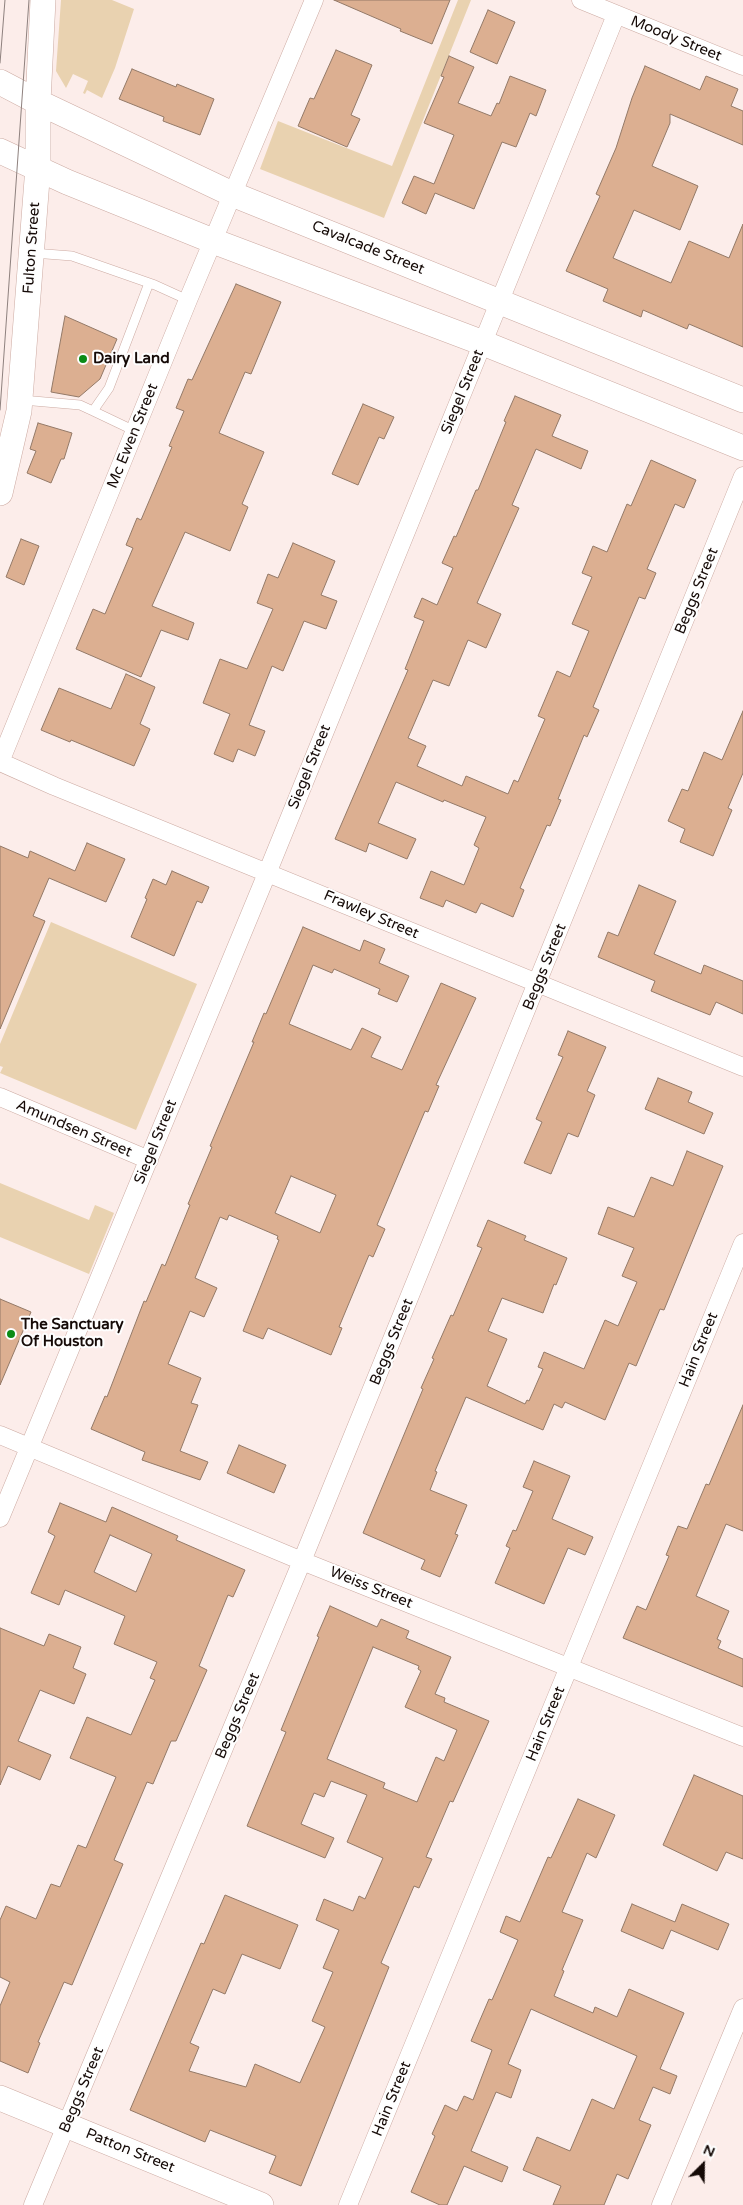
<!DOCTYPE html>
<style>
body{margin:0}
#map{position:relative;width:743px;height:2205px;overflow:hidden;background:#fcedea;font-family:"Varela Round",sans-serif}
canvas{display:block}
.north{position:absolute;left:678px;top:2140px;width:50px;height:50px;-webkit-text-stroke:4px #fefefe;paint-order:stroke;rotate:23deg;font-size:14px;font-weight:700;line-height:20px;text-align:center;color:#150a07}
.north::after{content:'';display:block;margin:auto;width:18px;height:22px;background:#150a07;clip-path:polygon(50% 0,100% 100%,50% 72%,0 100%)}
</style>
<div id="map">
<canvas width="743" height="2205"></canvas>
<div class="north">N</div>
</div>
<script>
const context = document.querySelector('canvas').getContext('2d');
context.lineJoin = 'round';
function fill(path, color) { context.fillStyle = color; context.fill(path, 'evenodd'); }
const poly = rows => new Path2D(rows.map(r => 'M' + r).join(''));
function stroke(path, color, width, dash) { context.strokeStyle = color; context.lineWidth = width; context.lineCap = dash ? 'butt' : 'round'; context.setLineDash(dash || []); context.stroke(path); }
function label(font, color, halo, rows, align = 'center') {
  context.font = font + ' "Varela Round",sans-serif'; context.lineWidth = 4; context.setLineDash([]); context.textBaseline = 'middle'; context.strokeStyle = halo; context.fillStyle = color; for (const [text, x, y, turn = 0] of rows) {
    context.save(); context.translate(x, y); context.rotate((+turn || 0) * Math.PI / 180); context.textAlign = isNaN(turn) ? turn : align; if (halo) context.strokeText(text, 0, 0); context.fillText(text, 0, 0); context.restore();
  }
}
const green = poly([
 [61,0,112,0,134,9,115,68,102,98,87,90,85,94,83,93,88,81,73,74,66,88,56,71],
 [458,0,471,0,384,218,260,169,278,121,392,166],
 [51,922,197,984,136,1130,0,1073,3,1067,0,1066,0,1044],
 [0,1183,89,1220,95,1205,114,1213,89,1274,0,1237]
]);
const building = poly([
 [334,0,450,0,432,44,400,31,401,29,334,0],
 [488,10,515,22,497,64,470,52,488,10],
 [336,50,372,65,351,115,360,119,347,147,298,126,310,98,314,99,336,50],
 [449,56,474,67,458,103,491,116,497,103,499,104,510,76,546,90,536,116,530,113,516,147,502,142,474,209,435,193,426,214,402,203,414,176,434,184,454,135,424,123,444,77,441,76,449,56],
 [645,66,700,90,706,76,738,89,731,106,743,111,743,145,670,114,670,123,652,166,698,186,680,230,634,210,613,258,671,283,689,241,729,258,743,224,743,347,689,324,687,329,643,310,641,317,603,301,608,289,566,271,600,196,596,194,616,148,632,98,645,66],
 [132,69,176,87,177,84,214,99,200,135,163,121,164,117,119,99,132,69],
 [236,284,281,302,251,374,245,372,219,433,264,452,242,504,248,507,230,551,185,532,152,606,194,623,188,640,161,630,141,677,76,649,93,609,105,614,133,548,126,545,137,518,141,520,172,447,169,446,184,411,176,408,188,379,192,380,236,284],
 [65,316,117,339,100,379,79,397,51,392,65,316],
 [515,396,561,415,552,436,588,451,581,469,536,449,512,505,519,508,477,603,501,614,486,648,468,640,449,686,433,680,408,738,426,746,417,766,462,786,466,776,508,794,514,780,518,782,545,719,538,716,557,671,570,677,589,631,572,624,592,577,582,573,593,546,607,552,627,504,631,506,651,460,696,480,684,508,675,504,647,569,656,573,645,599,639,597,615,654,593,707,599,710,587,737,584,735,558,799,561,800,550,826,547,825,520,888,524,890,513,917,481,903,476,913,446,900,443,907,420,898,431,871,464,885,479,848,474,845,486,817,444,800,443,802,396,782,378,823,416,839,407,859,369,843,366,852,335,839,408,670,405,669,424,621,414,617,422,598,437,605,453,568,442,563,454,536,456,537,476,490,478,490,506,422,504,421,515,396],
 [363,404,394,417,384,439,379,437,358,485,332,474,363,404],
 [38,423,72,433,64,459,61,459,51,483,27,473,36,451,30,449,38,423],
 [21,539,39,546,24,585,6,577,21,539],
 [293,543,335,561,321,595,337,601,326,629,304,621,283,671,272,666,249,725,265,731,255,756,238,749,233,762,214,754,230,714,203,703,220,659,247,669,273,609,257,603,268,574,278,578,293,543],
 [126,674,155,687,140,724,150,729,134,766,71,740,70,742,41,730,59,688,111,709,126,674],
 [743,711,743,773,728,808,732,810,713,856,680,842,685,829,668,821,682,789,688,791,704,752,722,760,743,711],
 [87,843,125,859,106,902,49,878,33,916,45,921,0,1029,0,846,28,858,30,851,75,871,87,843],
 [172,871,209,887,202,903,197,901,174,956,131,937,147,899,145,898,153,879,166,885,172,871],
 [639,885,676,901,654,954,701,974,704,965,743,981,743,1014,716,1002,710,1015,675,1001,651,991,655,981,598,957,608,932,618,936,639,885],
 [303,927,360,951,364,940,385,949,379,963,409,976,397,1002,378,994,380,989,334,969,332,973,313,965,289,1024,351,1050,362,1028,381,1037,371,1057,402,1070,441,983,476,998,436,1085,439,1086,428,1112,425,1111,377,1225,385,1229,373,1257,369,1255,339,1327,342,1328,331,1355,268,1328,263,1339,243,1331,279,1240,277,1239,278,1236,229,1215,227,1220,220,1217,195,1278,217,1288,204,1317,190,1311,168,1364,201,1378,191,1403,198,1405,180,1451,208,1462,200,1480,142,1460,145,1452,91,1429,105,1396,107,1397,144,1301,146,1302,162,1264,165,1266,190,1205,188,1204,212,1147,210,1146,254,1042,252,1042,264,1013,266,1014,303,927],
 [291,1176,336,1195,320,1233,275,1213,291,1176],
 [568,1031,606,1047,587,1091,595,1095,578,1137,568,1133,551,1174,524,1163,542,1122,536,1119,563,1057,558,1055,568,1031],
 [658,1078,692,1092,688,1102,713,1113,704,1134,645,1109,658,1078],
 [687,1151,723,1166,664,1310,660,1309,636,1366,629,1363,605,1420,565,1402,562,1408,554,1404,543,1430,466,1397,435,1471,437,1472,430,1490,467,1505,455,1534,458,1535,440,1577,421,1569,425,1560,363,1533,423,1389,421,1388,434,1359,432,1358,451,1315,453,1316,482,1248,477,1246,488,1220,526,1236,524,1240,567,1258,556,1285,554,1284,543,1313,502,1298,488,1331,507,1339,487,1386,525,1404,527,1400,529,1401,543,1369,538,1367,544,1352,584,1369,605,1320,618,1326,637,1282,622,1276,634,1248,598,1234,608,1207,634,1217,651,1177,673,1186,687,1151],
 [0,1299,31,1312,0,1385,0,1299],
 [743,1405,743,1531,726,1524,696,1596,729,1611,717,1639,721,1641,718,1648,743,1659,743,1687,623,1638,637,1606,646,1610,669,1556,666,1555,678,1526,687,1529,706,1484,709,1485,743,1405],
 [239,1445,286,1465,274,1493,227,1473,239,1445],
 [534,1461,570,1476,552,1519,593,1537,585,1555,568,1548,544,1604,495,1583,510,1548,506,1546,513,1530,516,1531,533,1491,523,1487,534,1461],
 [60,1503,106,1522,112,1507,178,1536,176,1540,245,1570,233,1597,228,1595,199,1666,207,1670,176,1741,171,1741,153,1784,147,1782,114,1860,123,1864,72,1985,64,1982,38,2042,40,2043,28,2073,0,2061,0,2006,10,1982,0,1977,0,1920,6,1906,36,1919,51,1884,60,1887,78,1845,86,1848,116,1777,70,1758,87,1717,131,1735,155,1680,150,1678,157,1662,114,1644,125,1616,65,1590,59,1605,31,1593,55,1536,48,1532,60,1503],
 [110,1535,152,1554,136,1592,94,1572,110,1535],
 [330,1606,377,1627,381,1619,409,1631,406,1638,451,1657,435,1694,445,1698,444,1702,489,1721,453,1802,450,1801,426,1857,432,1859,419,1888,414,1886,381,1963,389,1967,301,2186,269,2173,276,2156,210,2130,205,2142,130,2110,201,1943,204,1944,225,1895,298,1925,280,1969,242,1954,225,1994,213,1989,190,2043,199,2047,189,2071,246,2087,255,2064,300,2083,325,2027,312,2021,333,1972,323,1968,339,1930,316,1920,324,1899,353,1911,359,1896,365,1899,383,1858,347,1842,367,1795,331,1781,324,1797,314,1793,301,1824,334,1838,325,1858,247,1826,286,1732,281,1730,319,1637,317,1636,330,1606],
 [373,1647,419,1666,418,1669,421,1671,405,1707,457,1730,444,1761,436,1757,417,1802,383,1788,385,1783,327,1759,373,1647],
 [0,1628,44,1646,49,1634,81,1647,73,1668,86,1674,74,1704,40,1690,18,1741,51,1755,40,1780,8,1766,0,1785,0,1628],
 [694,1775,743,1796,743,1859,726,1852,717,1871,663,1845,694,1775],
 [578,1799,615,1815,596,1858,587,1853,562,1912,583,1920,562,1970,564,1971,554,1996,593,2013,595,2007,617,2017,629,1989,684,2013,660,2069,677,2076,670,2094,653,2087,639,2120,651,2125,628,2179,617,2174,604,2205,553,2205,561,2186,523,2170,537,2137,570,2151,592,2099,614,2109,637,2056,531,2009,508,2064,521,2070,511,2098,496,2092,471,2151,508,2167,502,2182,464,2166,447,2205,440,2205,411,2192,435,2136,432,2134,445,2105,457,2111,464,2096,473,2100,492,2050,471,2041,489,1999,492,2000,518,1940,500,1932,506,1916,520,1922,548,1857,551,1858,578,1799],
 [632,1904,675,1922,682,1904,729,1924,718,1950,671,1930,663,1949,621,1931,632,1904]
]);
const lane = poly([
 [33,253,72,256,155,285,188,300],
 [22,400,80,405,93,411,109,388,149,283],
 [93,411,135,431]
]);
const street = poly([
 [581,0,743,66],
 [0,762,188,300,314,0],
 [0,762,54,786,743,1067],
 [0,1097,149,1160],
 [0,1435,302,1561,743,1737],
 [0,1518,268,871,616,15],
 [33,2205,302,1561,743,476],
 [348,2205,743,1243],
 [661,2205,743,2008]
]);
const secondary = poly([
 [0,82,38,102,232,194,743,400],
 [0,151,67,182,213,241,483,343,743,448],
 [0,493,19,411,38,167,38,102,43,0],
 [0,2098,261,2205]
]);
const tram = poly([
 [0,63,5,0],
 [0,410,29,0]
]);
const markers = [
 [83,359,5,"#0b8b16"],
 [11,1334,5,"#0b8b16"]
];
const streetNames = [
 ["Moody Street",676,39,22],
 ["Fulton Street",32,248,-86],
 ["Cavalcade Street",368,248,22],
 ["Siegel Street",463,392,-68],
 ["Mc Ewen Street",133,436,-68],
 ["Beggs Street",697,591,-68],
 ["Siegel Street",310,767,-68],
 ["Frawley Street",371,915,23],
 ["Beggs Street",545,967,-68],
 ["Amundsen Street",74,1129,23],
 ["Siegel Street",156,1142,-68],
 ["Beggs Street",392,1342,-68],
 ["Hain Street",699,1350,-68],
 ["Weiss Street",371,1588,22],
 ["Beggs Street",238,1716,-67],
 ["Hain Street",546,1724,-68],
 ["Beggs Street",82,2090,-67],
 ["Hain Street",392,2099,-68],
 ["Patton Street",130,2151,22]
];
const poiNames = [
 ["Dairy Land",93,359],
 ["The Sanctuary",21,1325],
 ["Of Houston",21,1342]
];
fill(green, '#e9d2b0');
fill(building, '#dcaf91');
stroke(building, '#937967', 1);
stroke(lane, '#ccaaa2', 10);
stroke(street, '#ccaaa2', 19);
stroke(secondary, '#ccaaa2', 26);
stroke(lane, '#fff', 9);
stroke(street, '#fff', 18);
stroke(secondary, '#fff', 25);
stroke(tram, '#8e817e', 1);
for (const [x, y, r, color] of markers) { const dot = new Path2D(); dot.arc(x, y, r, 0, 2 * Math.PI); context.fillStyle = color; context.fill(dot); stroke(dot, '#fefefe', 2); }
label('15px', '#150a07', '#fefefe', streetNames);
label('bold 15px', '#150a07', '#fefefe', poiNames, 'left');
</script>
